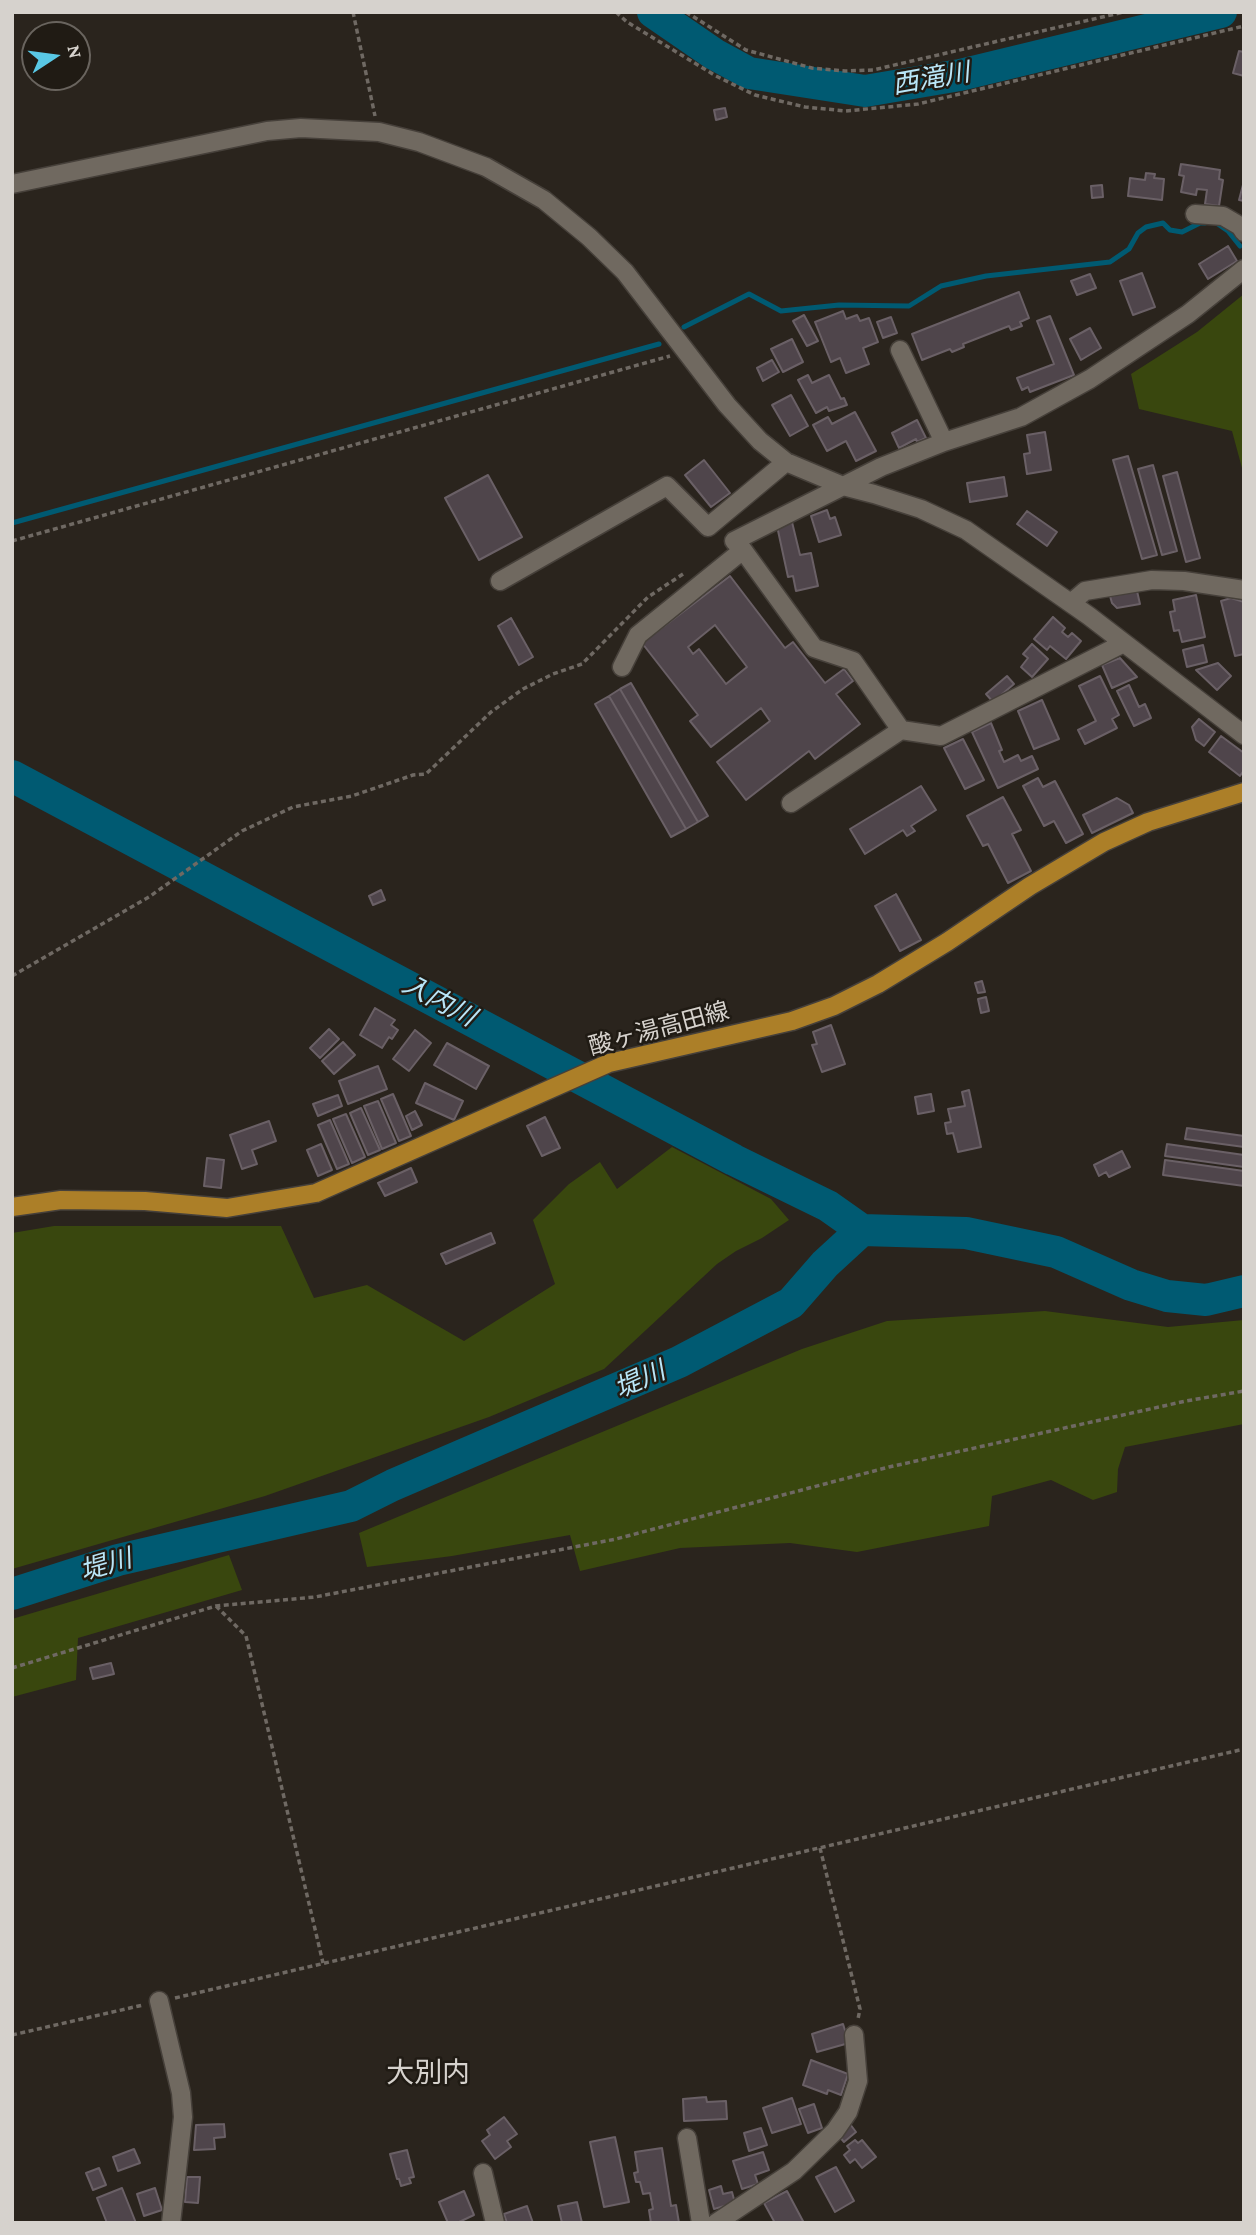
<!DOCTYPE html>
<meta charset="utf-8">
<style>
body{margin:0}
#map{position:relative;width:1256px;height:2235px;overflow:hidden;background:#2a241d;font-family:"Crimson Pro",serif}
canvas{display:block}
.frame{position:absolute;inset:0;border:14px solid #d6d2cd;pointer-events:none}
.north{position:absolute;left:21px;top:21px;width:70px;height:70px;box-sizing:border-box;background:#201b14;border:2px solid #69645e;border-radius:50%;rotate:77deg;font-size:19px;font-weight:700;line-height:28px;text-align:center;color:#d6d2cd}
.north::after{content:'';display:block;margin:auto;width:24px;height:32px;background:#59c8e5;clip-path:polygon(50% 0,100% 100%,50% 72%,0 100%)}
</style>
<div id="map">
<canvas width="1256" height="2235"></canvas>
<div class="frame"></div>
<div class="north">N</div>
</div>
<script>
const context = document.querySelector('canvas').getContext('2d');
context.lineJoin = 'round';
function fill(path, color) { context.fillStyle = color; context.fill(path, 'evenodd'); }
const poly = rows => new Path2D(rows.map(r => 'M' + r).join(''));
function stroke(path, color, width, dash) { context.strokeStyle = color; context.lineWidth = width; context.lineCap = dash ? 'butt' : 'round'; context.setLineDash(dash || []); context.stroke(path); }
function label(font, color, halo, rows, align = 'center') {
  context.font = font + ' "Crimson Pro","Noto Sans JP",serif'; context.lineWidth = 5; context.setLineDash([]); context.textBaseline = 'middle'; context.strokeStyle = halo; context.fillStyle = color; for (const [text, x, y, turn = 0] of rows) {
    context.save(); context.translate(x, y); context.rotate((+turn || 0) * Math.PI / 180); context.textAlign = isNaN(turn) ? turn : align; if (halo) context.strokeText(text, 0, 0); context.fillText(text, 0, 0); context.restore();
  }
}
const green = poly([
 [1244,294,1244,469,1242,468,1232,431,1139,409,1131,374,1197,332],
 [672,1147,771,1199,789,1220,762,1238,736,1251,717,1264,604,1369,489,1417,265,1496,12,1569,12,1233,54,1226,281,1226,314,1298,367,1285,464,1341,555,1284,533,1220,569,1184,600,1162,617,1189],
 [1045,1311,1168,1327,1244,1320,1244,1424,1125,1447,1118,1469,1117,1492,1093,1500,1051,1480,992,1496,989,1526,857,1552,790,1543,680,1548,580,1571,570,1535,452,1556,367,1567,359,1533,802,1349,887,1321],
 [229,1555,242,1590,78,1638,76,1680,12,1697,12,1619]
]);
const stream = poly([
 [1215,222,1228,231,1240,246],
 [684,327,749,294,781,311,839,305,909,306,941,286,986,276,1110,262,1129,249,1138,233,1146,227,1163,223,1170,230,1182,232,1200,223,1205,223],
 [12,523,659,344]
]);
const river = poly([
 [653,12,714,54,749,73,865,91,960,75,1221,12],
 [12,776,734,1160,828,1206,862,1230],
 [12,1594,118,1560,351,1506,393,1485,679,1362,791,1303,825,1264,862,1230,966,1233,1056,1252,1131,1285,1167,1296,1206,1300,1244,1291]
]);
const building = poly([
 [1239,51,1244,52,1244,76,1233,73,1239,51],
 [725,108,727,117,716,120,714,110,725,108],
 [1181,164,1220,170,1219,179,1223,180,1219,206,1205,204,1207,190,1197,189,1196,195,1181,192,1184,176,1179,175,1181,164],
 [1146,173,1155,174,1154,178,1164,179,1162,200,1128,196,1130,178,1145,180,1146,173],
 [1244,181,1244,201,1239,200,1244,181],
 [1102,185,1103,197,1092,198,1091,186,1102,185],
 [1228,246,1237,261,1208,279,1199,264,1228,246],
 [1142,273,1155,307,1133,315,1120,281,1142,273],
 [1090,274,1096,288,1077,295,1071,281,1090,274],
 [1019,292,1029,318,1020,322,1022,326,1011,330,1009,326,963,344,964,347,952,352,950,349,922,360,912,334,1019,292],
 [843,311,846,319,857,315,860,321,869,318,878,342,863,348,869,364,846,373,840,358,831,362,815,322,843,311],
 [804,315,818,341,807,346,793,321,804,315],
 [1050,316,1074,375,1030,392,1028,387,1022,390,1017,378,1054,364,1037,321,1050,316],
 [891,317,897,333,883,338,877,322,891,317],
 [1090,328,1101,348,1081,360,1070,339,1090,328],
 [792,339,803,362,783,372,771,349,792,339],
 [772,360,779,372,763,381,757,368,772,360],
 [808,375,812,383,829,375,841,399,844,398,847,405,829,411,827,407,816,413,798,380,808,375],
 [791,395,808,426,790,436,772,405,791,395],
 [855,412,876,451,856,461,846,441,827,451,813,425,828,417,832,424,855,412],
 [917,420,926,438,917,442,916,439,899,448,892,433,917,420],
 [1045,432,1051,470,1027,474,1024,454,1030,453,1027,435,1045,432],
 [1128,456,1157,555,1142,559,1113,460,1128,456],
 [704,460,730,493,711,507,685,475,704,460],
 [1153,465,1177,551,1162,555,1138,469,1153,465],
 [1177,472,1200,558,1186,562,1163,476,1177,472],
 [488,475,522,537,479,560,445,498,488,475],
 [1004,477,1007,496,970,502,967,483,1004,477],
 [827,510,830,519,835,517,841,535,819,542,811,516,827,510],
 [1027,511,1057,532,1047,546,1017,524,1027,511],
 [792,522,800,555,811,553,818,586,796,591,793,576,788,577,777,526,792,522],
 [730,576,785,648,793,642,825,683,844,669,853,681,836,694,860,724,815,759,809,751,746,800,717,762,770,721,761,708,711,747,690,721,698,715,642,643,730,576],
 [715,625,747,667,726,684,699,649,693,654,688,647,715,625],
 [1137,591,1140,604,1117,608,1112,603,1110,596,1137,591],
 [1196,595,1205,637,1182,642,1179,630,1174,631,1170,612,1175,611,1173,600,1196,595],
 [1231,598,1244,602,1244,654,1235,656,1221,601,1231,598],
 [1053,617,1065,628,1062,632,1068,637,1072,633,1081,641,1066,659,1050,646,1047,650,1034,639,1053,617],
 [511,618,533,657,519,665,498,626,511,618],
 [1032,644,1048,659,1032,677,1021,667,1028,658,1023,654,1032,644],
 [1203,645,1207,662,1187,667,1183,650,1203,645],
 [1120,658,1137,677,1112,688,1102,665,1120,658],
 [1218,663,1231,676,1217,690,1196,670,1218,663],
 [1007,676,1014,684,993,702,986,694,1007,676],
 [1100,676,1119,715,1112,719,1117,728,1085,744,1078,730,1096,721,1079,686,1100,676],
 [631,683,708,816,698,822,620,689,631,683],
 [1129,685,1139,707,1145,704,1151,718,1134,726,1117,691,1129,685],
 [620,689,698,822,686,829,609,696,620,689],
 [609,696,686,829,671,837,595,704,609,696],
 [1042,700,1059,739,1034,749,1018,711,1042,700],
 [1199,719,1215,732,1204,746,1196,740,1192,727,1199,719],
 [991,723,1002,750,999,751,1004,762,1018,755,1021,761,1032,756,1038,769,998,788,972,732,991,723],
 [1221,736,1244,753,1244,770,1240,776,1209,752,1221,736],
 [963,739,984,780,965,789,944,748,963,739],
 [1038,778,1043,787,1055,781,1083,834,1066,843,1054,821,1044,826,1023,786,1038,778],
 [921,786,936,810,911,826,915,831,907,836,903,830,865,854,850,829,921,786],
 [1003,797,1021,830,1012,834,1031,871,1008,883,988,844,983,846,967,816,1003,797],
 [1117,798,1129,805,1133,813,1092,833,1083,815,1117,798],
 [381,890,385,900,373,905,369,896,381,890],
 [896,894,921,940,900,951,875,906,896,894],
 [982,981,985,992,978,993,975,983,982,981],
 [986,997,989,1011,981,1013,978,999,986,997],
 [375,1008,395,1020,391,1025,398,1030,392,1039,389,1037,382,1048,360,1035,375,1008],
 [831,1025,845,1064,822,1072,812,1045,817,1044,813,1032,831,1025],
 [329,1029,339,1039,320,1058,310,1048,329,1029],
 [415,1030,431,1043,409,1071,393,1059,415,1030],
 [343,1042,355,1055,334,1074,322,1061,343,1042],
 [447,1043,489,1066,476,1089,434,1065,447,1043],
 [378,1066,387,1089,348,1104,339,1081,378,1066],
 [425,1083,463,1101,454,1120,416,1103,425,1083],
 [969,1090,981,1147,958,1152,953,1133,947,1134,945,1123,951,1122,948,1109,965,1106,962,1092,969,1090],
 [393,1094,411,1136,399,1141,381,1099,393,1094],
 [931,1094,934,1111,918,1114,915,1097,931,1094],
 [338,1095,342,1106,318,1116,313,1104,338,1095],
 [378,1101,396,1143,382,1149,364,1106,378,1101],
 [361,1108,380,1150,368,1155,350,1113,361,1108],
 [415,1111,422,1125,412,1130,406,1116,415,1111],
 [346,1114,365,1157,352,1163,333,1119,346,1114],
 [545,1117,560,1148,542,1156,527,1126,545,1117],
 [330,1120,349,1164,337,1169,318,1125,330,1120],
 [269,1121,276,1141,252,1150,257,1164,242,1169,230,1135,269,1121],
 [1187,1128,1244,1136,1244,1147,1185,1139,1187,1128],
 [321,1144,332,1170,318,1176,307,1150,321,1144],
 [1167,1144,1244,1155,1244,1167,1165,1156,1167,1144],
 [1122,1151,1130,1167,1109,1177,1106,1172,1099,1176,1094,1165,1122,1151],
 [207,1158,224,1160,221,1188,204,1186,207,1158],
 [1165,1160,1244,1171,1244,1186,1163,1175,1165,1160],
 [411,1168,417,1182,385,1196,378,1183,411,1168],
 [491,1233,495,1243,446,1264,441,1254,491,1233],
 [111,1663,114,1674,93,1679,90,1668,111,1663],
 [843,2024,849,2043,817,2052,812,2034,843,2024],
 [811,2060,848,2074,841,2095,828,2090,827,2094,803,2085,811,2060],
 [706,2097,707,2102,726,2101,727,2119,684,2121,683,2099,706,2097],
 [792,2098,801,2124,772,2133,763,2108,792,2098],
 [814,2104,822,2128,808,2133,799,2109,814,2104],
 [504,2117,517,2134,507,2141,511,2147,495,2159,482,2141,490,2135,487,2130,504,2117],
 [224,2124,225,2137,214,2138,215,2149,194,2150,196,2125,224,2124],
 [850,2124,856,2132,844,2142,838,2135,850,2124],
 [761,2128,767,2145,749,2151,744,2133,761,2128],
 [615,2137,629,2202,604,2207,590,2142,615,2137],
 [855,2140,858,2143,862,2140,876,2157,862,2168,855,2159,850,2163,844,2155,850,2150,847,2146,855,2140],
 [662,2148,671,2206,676,2205,679,2223,651,2223,649,2210,653,2209,650,2193,643,2194,640,2182,636,2182,634,2173,638,2172,635,2152,662,2148],
 [134,2149,140,2163,118,2171,113,2157,134,2149],
 [407,2150,414,2177,409,2178,411,2183,401,2186,399,2179,397,2179,390,2154,407,2150],
 [763,2152,769,2170,755,2175,758,2184,742,2189,733,2161,763,2152],
 [836,2167,854,2201,835,2212,816,2177,836,2167],
 [99,2168,106,2185,93,2190,86,2173,99,2168],
 [187,2177,200,2177,198,2203,185,2202,187,2177],
 [721,2186,723,2194,732,2192,735,2203,714,2209,709,2190,721,2186],
 [122,2188,136,2223,107,2223,97,2198,122,2188],
 [155,2188,162,2210,144,2216,137,2194,155,2188],
 [464,2191,474,2215,457,2223,448,2223,439,2202,464,2191],
 [787,2191,804,2223,775,2223,764,2203,787,2191],
 [577,2202,582,2223,562,2223,558,2206,577,2202],
 [527,2206,533,2223,507,2223,504,2214,527,2206]
]);
const path = poly([
 [353,12,375,116],
 [616,12,627,22,716,76,755,95,805,107,846,111,918,104,1244,26],
 [686,12,746,50,812,68,845,71,873,70,1124,12],
 [12,541,670,356],
 [12,976,149,897,242,831,293,807,352,796,413,775,426,774,491,712,523,689,553,674,582,664,648,597,683,574],
 [216,1606,246,1636,323,1963],
 [12,1668,216,1606,315,1597,616,1539,889,1467,1186,1401,1244,1391],
 [820,1848,860,2009,858,2019],
 [175,1998,1244,1749],
 [12,2035,143,2005]
]);
const minor = poly([
 [12,184,267,131,301,128,379,132,419,142,486,167,544,200,589,237,625,272,727,405,760,441,786,462,843,486,874,494,921,509,966,530,1089,616,1244,735],
 [1195,214,1223,216,1240,226,1244,232],
 [900,350,944,442],
 [500,581,667,486,708,527,786,462],
 [1071,603,1085,591,1152,580,1184,581,1244,590],
 [622,667,638,635,743,550],
 [901,730,941,736,1124,643],
 [791,803,901,730,853,661,814,648,743,550,734,541,881,467,944,442,1021,417,1090,379,1188,314,1244,269],
 [159,2001,181,2093,183,2117,171,2223],
 [687,2138,701,2223],
 [483,2173,495,2223],
 [716,2223,794,2171,835,2131,848,2112,858,2081,854,2035]
]);
const major = poly([
 [12,1207,61,1200,145,1201,227,1208,316,1193,609,1063,792,1021,834,1006,878,984,947,942,1030,886,1104,842,1148,822,1244,792]
]);
const streetNames = [
 ["酸ヶ湯高田線",659,1029,-15]
];
const waterNames = [
 ["西滝川",931,79,-10],
 ["入内川",439,1001,28],
 ["堤川",640,1380,-24],
 ["堤川",106,1565,-16]
];
const quarterNames = [
 ["大別内",428,2073]
];
fill(green, '#39470e');
stroke(stream, '#005a72', 5);
stroke(river, '#005a72', 32);
fill(building, '#4f454b');
stroke(building, '#6a6066', 2);
stroke(minor, '#46403a', 21);
stroke(major, '#46403a', 21);
stroke(path, '#6f6963', 3.5, [5, 3.5]);
stroke(minor, '#706960', 18);
stroke(major, '#ac7f28', 18);
label('24px', '#d6d2cd', '#201b14', streetNames);
label('italic 26px', '#b9e6f8', '#201b14', waterNames);
label('28px', '#d6d2cd', '#201b14', quarterNames);
</script>
